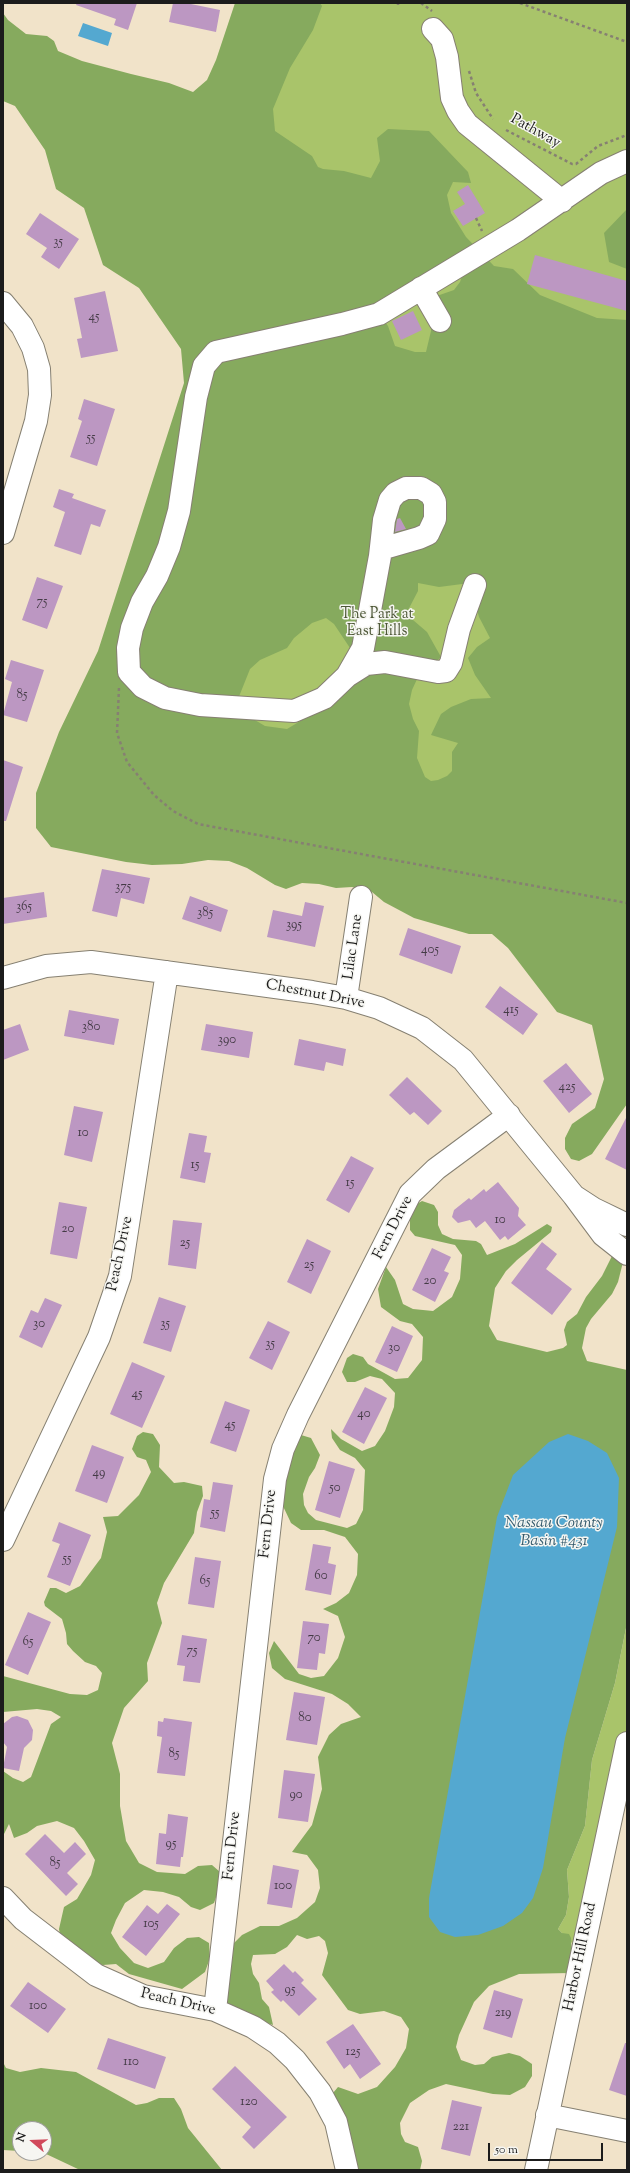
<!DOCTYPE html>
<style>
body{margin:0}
#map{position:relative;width:630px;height:2173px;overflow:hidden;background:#f1e3c9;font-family:"Sorts Mill Goudy",serif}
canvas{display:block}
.frame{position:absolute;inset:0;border:4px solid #1c1c1c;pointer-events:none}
.north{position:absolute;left:12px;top:2121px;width:40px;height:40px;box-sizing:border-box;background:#f6f6f2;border:1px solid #9f9f9c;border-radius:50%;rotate:289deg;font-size:11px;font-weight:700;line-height:16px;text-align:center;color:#1c1c1c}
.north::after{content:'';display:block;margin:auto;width:14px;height:18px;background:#d1495b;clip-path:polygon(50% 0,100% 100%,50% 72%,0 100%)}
.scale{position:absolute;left:488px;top:2143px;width:115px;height:18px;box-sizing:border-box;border:2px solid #1c1c1c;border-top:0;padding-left:5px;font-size:12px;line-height:14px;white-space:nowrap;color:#1c1c1c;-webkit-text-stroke:3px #f6f6f2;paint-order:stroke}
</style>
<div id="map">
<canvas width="630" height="2173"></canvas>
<div class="frame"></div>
<div class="north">N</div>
<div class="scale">50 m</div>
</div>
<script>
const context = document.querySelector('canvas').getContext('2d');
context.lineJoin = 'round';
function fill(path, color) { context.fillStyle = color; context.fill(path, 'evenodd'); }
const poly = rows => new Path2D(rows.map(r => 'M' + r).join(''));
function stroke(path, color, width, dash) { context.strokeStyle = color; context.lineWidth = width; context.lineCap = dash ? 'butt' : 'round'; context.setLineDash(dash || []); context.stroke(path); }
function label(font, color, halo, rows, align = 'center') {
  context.font = font + ' "Sorts Mill Goudy",serif'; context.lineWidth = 3; context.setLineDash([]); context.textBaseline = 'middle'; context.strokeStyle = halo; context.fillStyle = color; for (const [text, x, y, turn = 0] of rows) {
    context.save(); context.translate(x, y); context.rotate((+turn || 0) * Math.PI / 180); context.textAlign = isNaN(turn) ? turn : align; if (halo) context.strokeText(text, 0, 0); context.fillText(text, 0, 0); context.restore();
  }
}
const green = poly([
 [248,3,627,3,627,915,57,821,193,365],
 [627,1623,627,1741,575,1975,564,1973,570,1973,573,1969,572,1943,558,1929,566,1915,569,1897,567,1870,585,1826,592,1760,615,1683]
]);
const forest = poly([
 [235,3,320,3,322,6,313,30,290,68,273,109,275,131,312,156,318,167,323,169,344,171,371,178,380,161,377,138,388,129,429,131,468,172,471,183,453,182,447,195,451,213,466,237,494,266,513,269,540,295,597,318,627,320,627,1104,592,1154,579,1161,571,1159,565,1149,565,1138,572,1124,595,1108,604,1079,592,1025,557,1012,508,948,492,934,469,934,414,918,384,902,372,892,352,887,336,888,319,884,302,883,286,889,275,885,247,868,229,861,208,860,182,864,152,865,126,862,51,847,36,828,36,793,59,732,98,651,184,383,181,349,139,288,103,265,84,208,56,189,45,150,15,106,3,101,3,13,8,20,26,34,47,36,54,41,58,51,82,61,131,74,169,83,193,92,207,80,216,60],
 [466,265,460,282,454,290,431,298,431,331,426,352,415,352,395,346,388,326,383,319],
 [418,583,439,587,470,583,479,617,490,638,477,647,468,658,475,675,491,698,471,699,451,707,441,714,431,735,458,743,452,752,452,771,447,776,438,780,431,781,425,777,417,758,419,731,413,719,409,704,412,690,418,677,441,657,427,632,406,614,418,591],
 [326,618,334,624,352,651,334,701,287,729,265,726,243,713,238,699,250,669,260,660,287,648,294,638,312,623],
 [627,209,627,269,609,262,604,233],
 [422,1201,434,1205,438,1212,438,1225,442,1234,453,1239,476,1241,481,1244,487,1255,515,1244,547,1224,552,1227,551,1232,517,1260,506,1271,495,1288,489,1326,497,1340,547,1352,563,1348,567,1345,564,1330,567,1322,577,1314,586,1297,602,1276,612,1256,623,1262,618,1282,612,1294,591,1319,586,1328,582,1348,587,1361,627,1370,627,1623,615,1683,592,1760,585,1826,567,1870,569,1897,566,1915,558,1929,562,1933,569,1934,571,1938,573,1969,570,1973,519,1974,489,1986,474,2002,459,2035,456,2047,461,2060,475,2065,484,2064,492,2057,509,2053,520,2056,532,2064,532,2076,525,2087,510,2095,493,2094,446,2084,429,2090,410,2103,400,2123,401,2134,405,2142,418,2147,422,2161,420,2170,352,2170,333,2093,338,2087,358,2094,377,2087,395,2067,406,2048,409,2029,401,2017,384,2011,360,2014,348,2010,322,1975,328,1953,325,1941,319,1936,307,1939,297,1935,287,1947,275,1954,253,1955,251,1964,253,1974,259,1983,262,1999,269,2007,273,2025,236,2013,227,2006,222,1984,233,1944,242,1935,260,1926,279,1926,297,1918,315,1902,320,1888,318,1870,307,1855,292,1852,312,1825,322,1789,318,1757,329,1735,341,1724,361,1717,348,1704,332,1694,285,1679,272,1668,269,1653,274,1641,299,1674,311,1678,324,1676,338,1658,345,1637,338,1616,323,1609,336,1603,349,1593,357,1575,358,1554,345,1537,324,1530,301,1530,291,1523,282,1504,280,1478,294,1441,301,1435,311,1438,320,1455,315,1468,309,1477,303,1494,304,1505,308,1513,316,1520,347,1528,356,1524,363,1510,365,1470,355,1458,340,1450,332,1438,331,1429,341,1439,362,1451,375,1446,385,1431,394,1407,395,1393,382,1379,370,1376,355,1382,347,1382,342,1372,347,1358,353,1354,363,1357,368,1364,395,1379,408,1378,422,1360,423,1337,412,1324,400,1321,381,1307,378,1289,386,1267,395,1280,403,1304,413,1309,433,1311,452,1297,460,1279,462,1255,455,1245,415,1236,410,1230,410,1216,415,1205],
 [143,1432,153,1434,160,1445,159,1467,174,1483,184,1482,202,1486,203,1496,197,1512,194,1533,164,1583,157,1603,162,1623,147,1663,148,1681,124,1708,112,1743,120,1774,120,1806,126,1841,139,1863,157,1872,185,1874,198,1866,212,1865,220,1872,220,1886,214,1903,200,1910,191,1907,179,1897,163,1892,144,1890,125,1903,116,1920,111,1933,120,1948,134,1963,148,1968,164,1962,174,1948,187,1938,199,1937,209,1943,210,1958,205,1972,182,1989,129,1974,116,1964,103,1965,88,1962,61,1942,59,1929,64,1907,77,1899,91,1875,95,1860,84,1841,74,1828,57,1821,37,1826,27,1833,14,1838,9,1824,3,1836,3,1771,13,1778,23,1782,31,1777,51,1724,61,1717,51,1711,37,1709,3,1712,3,1676,70,1694,87,1695,98,1690,102,1673,96,1666,85,1662,73,1651,67,1644,66,1633,62,1619,45,1606,44,1602,50,1588,56,1588,66,1593,80,1586,101,1558,107,1532,103,1517,118,1516,139,1495,151,1472,146,1460,137,1457,132,1449,137,1436],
 [3,2062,6,2068,20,2072,41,2068,76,2072,136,2105,147,2103,159,2098,174,2098,181,2109,188,2128,222,2170,80,2170,44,2153,44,2129,20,2129,20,2151,3,2150]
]);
const water = poly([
 [83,23,112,33,108,46,78,36],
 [568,1434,588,1441,607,1453,619,1478,617,1527,565,1738,543,1868,533,1898,522,1913,503,1926,478,1935,455,1937,440,1932,429,1917,429,1898,497,1517,513,1475,549,1442]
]);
const building = poly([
 [77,3,137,3,128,30,114,25,116,19,76,5],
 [173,3,186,3,220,10,216,32,169,22],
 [468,185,485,213,463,226,453,211,465,204,457,192],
 [40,213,79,239,59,269,41,257,47,248,26,234],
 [535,255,627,281,627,311,527,284],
 [105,291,118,351,81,358,77,339,82,338,74,298],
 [413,311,422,330,401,340,392,321],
 [84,399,115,409,97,466,70,457,82,421,78,419],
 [59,489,74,494,72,498,106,510,100,527,91,524,81,555,54,546,65,512,53,507],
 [400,518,406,529,395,532,397,519],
 [37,577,63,586,47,629,22,620],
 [11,660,44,670,27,722,3,715,12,682,5,679],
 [3,760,23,767,6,821,3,821],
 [102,869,150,878,144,904,121,898,117,917,92,911],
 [44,892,47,917,3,924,3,898],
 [190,896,228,910,221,932,182,919],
 [305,902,324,906,315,947,267,937,273,910,302,916],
 [408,928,461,946,452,974,399,955],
 [500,986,538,1014,523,1035,485,1007],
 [69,1010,119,1019,114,1045,64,1036],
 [20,1024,29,1050,3,1060,3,1030],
 [206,1024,253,1032,249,1058,201,1050],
 [299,1039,346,1049,343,1066,326,1062,324,1071,294,1065],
 [566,1063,592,1094,569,1113,543,1081],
 [407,1077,442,1111,428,1125,414,1112,410,1115,389,1095],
 [74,1106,103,1112,92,1162,64,1155],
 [627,1116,627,1170,605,1159],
 [189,1133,207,1136,204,1152,211,1153,205,1183,180,1178],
 [351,1156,374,1168,349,1213,326,1200],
 [498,1182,519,1208,518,1216,526,1225,508,1240,505,1236,500,1240,485,1221,476,1228,470,1220,458,1223,452,1217,454,1210,469,1198,471,1200,484,1189,486,1192],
 [59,1202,87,1207,77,1259,50,1254],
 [173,1220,202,1223,196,1269,168,1265],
 [307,1239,331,1251,311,1294,287,1282],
 [542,1242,557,1254,546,1269,572,1289,552,1315,511,1283],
 [432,1248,451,1257,444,1271,449,1273,435,1302,412,1290],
 [159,1297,186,1306,171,1352,143,1343],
 [45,1298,62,1305,42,1348,19,1337,31,1310,38,1313],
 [268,1321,290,1332,272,1370,249,1358],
 [392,1326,413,1336,397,1372,375,1362],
 [132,1362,165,1376,142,1428,110,1414],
 [365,1387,387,1398,364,1444,342,1432],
 [225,1401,250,1410,236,1452,210,1443],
 [92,1445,124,1457,107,1503,75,1491],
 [329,1461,355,1469,340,1518,315,1510],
 [213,1482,233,1485,225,1532,200,1527,204,1499,210,1500],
 [59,1522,91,1535,70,1586,47,1577,60,1544,52,1541],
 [313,1544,331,1547,328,1563,336,1565,331,1595,305,1590],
 [195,1557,221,1561,214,1608,188,1604],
 [28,1612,51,1622,28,1675,5,1665],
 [303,1621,329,1624,325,1654,319,1653,317,1670,297,1668],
 [182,1635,207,1639,200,1683,183,1681,185,1666,177,1665],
 [294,1692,325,1697,317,1745,286,1740],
 [17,1716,28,1720,33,1730,32,1740,24,1748,19,1771,3,1768,7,1747,3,1742,3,1724,12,1717],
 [164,1718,192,1722,185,1776,157,1773,162,1737,157,1736,158,1721,163,1722],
 [284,1770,315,1774,308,1822,278,1818],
 [168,1814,188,1817,183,1857,181,1857,180,1867,156,1864,159,1833,166,1834],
 [45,1834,64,1853,75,1842,86,1854,67,1873,78,1884,66,1896,25,1854],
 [273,1865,299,1870,292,1908,267,1904],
 [167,1904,180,1914,146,1956,122,1937,147,1905,158,1914],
 [284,1964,293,1973,295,1971,304,1980,301,1983,317,1999,299,2016,283,2000,281,2002,271,1992,274,1990,266,1981],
 [28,1982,66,2009,48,2033,10,2006],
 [494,1990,523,1999,512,2038,483,2029],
 [353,2024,381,2064,360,2079,350,2064,344,2069,326,2042],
 [108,2038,166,2057,155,2089,97,2069],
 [625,2043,627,2043,627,2096,609,2090],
 [235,2066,287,2117,254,2149,242,2137,251,2127,212,2089],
 [452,2100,482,2107,470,2156,441,2149]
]);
const path = poly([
 [398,3,398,5],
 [421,3,432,11],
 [520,3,627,42],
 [469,71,476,93,493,119],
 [506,130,572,164,576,164,598,146,627,135],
 [476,218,482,231],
 [119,688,117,733,127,762,154,795,173,811,198,824,627,903]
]);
const minor = poly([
 [433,29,442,39,447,57,452,98,458,111,467,124,562,201],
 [421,288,440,321],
 [3,303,22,326,33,348,39,369,40,395,36,421,3,533],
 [381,549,419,538,428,534,435,519,435,502,431,494,421,488,406,488,396,493,390,500,384,520,380,556,363,648,347,676,324,698,294,711,200,705,165,698,143,687,129,672,128,648,132,628,142,602,157,576,169,547,179,511,196,397,204,366,216,352,342,324,379,314,518,230,601,173,627,161],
 [347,676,366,664,385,662,438,672,446,671,451,663,459,629,475,585],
 [3,978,46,966,91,962,312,992,346,998,379,1008,422,1028,463,1060,574,1196],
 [346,998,361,897],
 [627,1225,594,1209,574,1196,603,1235,627,1254],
 [3,1540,99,1337,120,1276,167,972],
 [3,1898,23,1919,96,1975,143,1996,215,2010,253,2027,277,2043,295,2060,320,2092,336,2122,347,2170],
 [215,2010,275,1479,283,1449,298,1415,410,1194,436,1169,509,1115],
 [547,2115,627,2131],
 [536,2170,627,1743]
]);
const numberNames = [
 ["35",58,243],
 ["45",94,318],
 ["55",91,439],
 ["75",42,603],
 ["85",22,696],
 ["375",123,888],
 ["365",24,908],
 ["385",205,914],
 ["395",294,926],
 ["405",430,951],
 ["415",511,1011],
 ["380",91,1028],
 ["390",227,1041],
 ["425",567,1088],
 ["10",83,1134],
 ["15",195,1166],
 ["15",350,1184],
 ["10",500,1221],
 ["20",68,1230],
 ["25",185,1244],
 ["25",309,1266],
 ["20",430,1282],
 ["30",39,1325],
 ["35",165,1325],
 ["35",270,1345],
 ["30",394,1349],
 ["45",137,1395],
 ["40",364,1415],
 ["45",230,1426],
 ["49",99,1474],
 ["50",335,1489],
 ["55",215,1514],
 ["55",67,1560],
 ["60",321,1577],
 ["65",205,1582],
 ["70",314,1639],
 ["65",28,1643],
 ["75",192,1652],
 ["80",305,1719],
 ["85",174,1755],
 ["90",296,1796],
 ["95",171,1845],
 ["85",55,1864],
 ["100",283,1887],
 ["105",151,1925],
 ["95",290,1991],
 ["100",38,2007],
 ["219",503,2014],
 ["125",353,2053],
 ["110",131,2063],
 ["120",249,2103],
 ["221",461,2128]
];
const streetNames = [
 ["Pathway",535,132,29],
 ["Lilac Lane",354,947,-82],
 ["Chestnut Drive",315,995,11],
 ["Fern Drive",394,1228,-63],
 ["Peach Drive",121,1254,-78],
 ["Fern Drive",269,1524,-84],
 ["Fern Drive",233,1846,-84],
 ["Harbor Hill Road",581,1957,-78],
 ["Peach Drive",178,2003,13]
];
const parkNames = [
 ["The Park at",377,615],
 ["East Hills",377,632]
];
const waterNames = [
 ["Nassau County",554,1524],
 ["Basin #431",554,1542]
];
fill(green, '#a9c46a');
fill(forest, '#86aa5e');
fill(water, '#54a8d0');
fill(building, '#bc97c2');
stroke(minor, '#868072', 24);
stroke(path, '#868072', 2.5, [3, 3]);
stroke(minor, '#fff', 22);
label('13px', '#443b46', null, numberNames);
label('15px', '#1c1c1c', '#f6f6f2', streetNames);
label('15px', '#4d5737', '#f6f6f2', parkNames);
label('italic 16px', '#355b6d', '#f6f6f2', waterNames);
</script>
